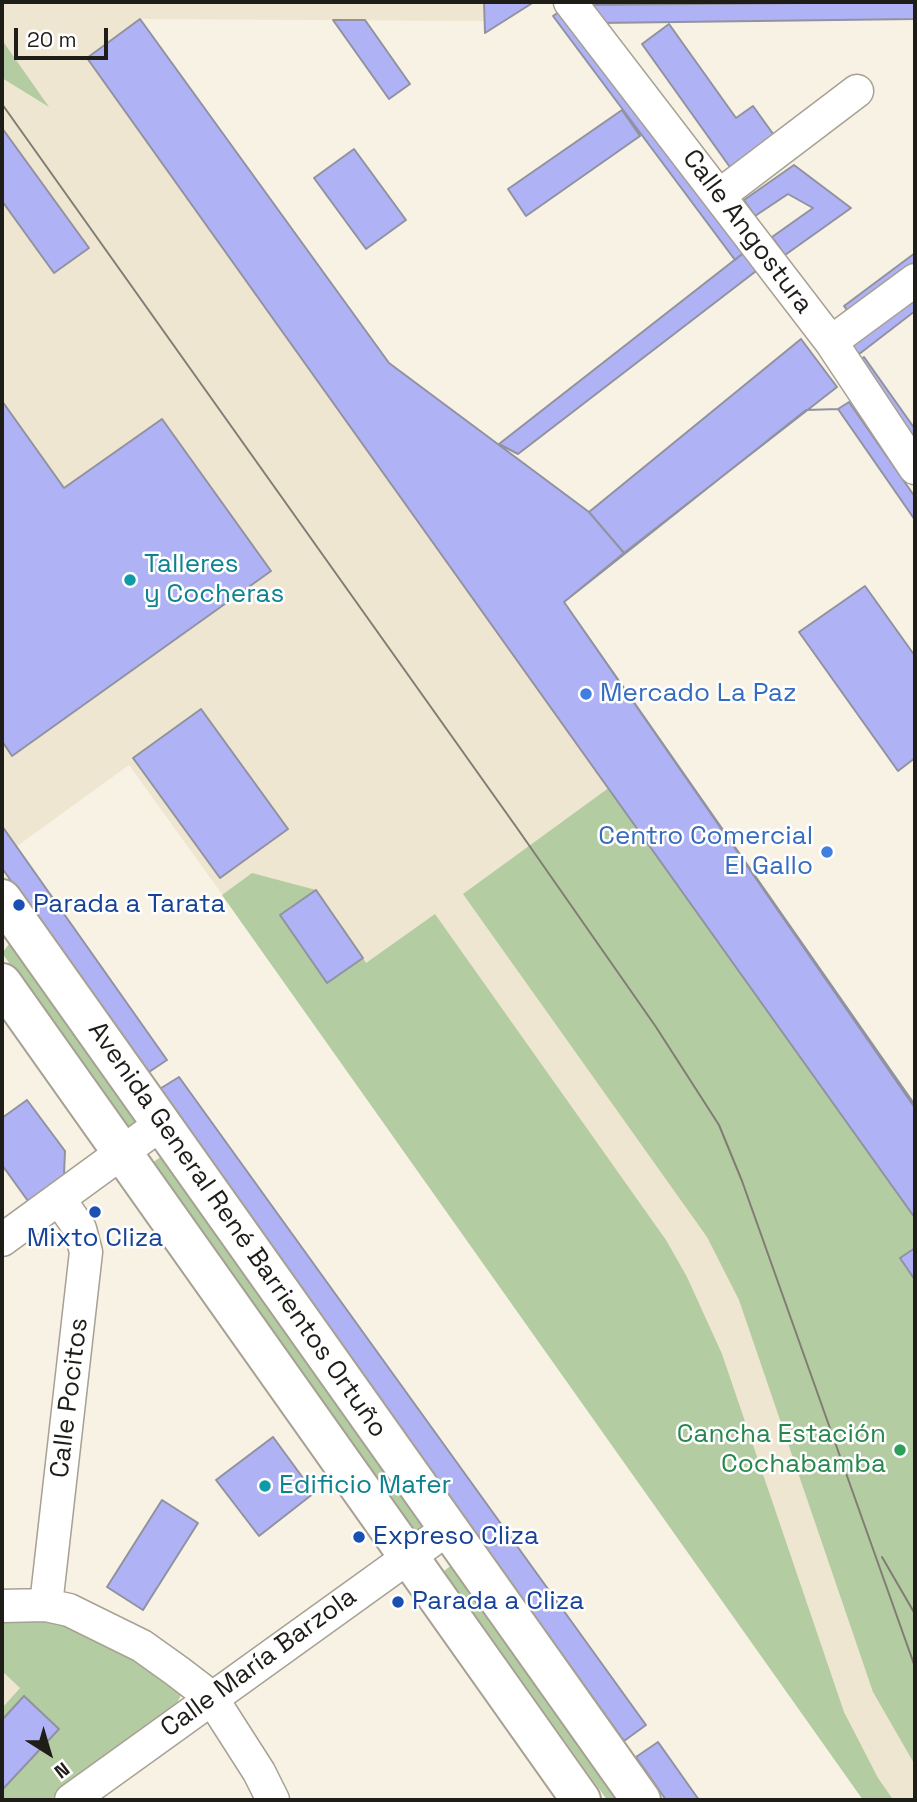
<!DOCTYPE html>
<meta charset="utf-8">
<style>
body{margin:0}
#map{position:relative;width:917px;height:1802px;overflow:hidden;background:#f8f2e4;font-family:"Space Grotesk",sans-serif}
canvas{display:block}
.frame{position:absolute;inset:0;border:4px solid #1f1d18;pointer-events:none}
.north{position:absolute;left:14px;top:1718px;width:70px;height:70px;-webkit-text-stroke:5px #fff;paint-order:stroke;rotate:143deg;font-size:19px;font-weight:700;line-height:28px;text-align:center;color:#1f1d18}
.north::after{content:'';display:block;margin:auto;width:24px;height:32px;background:#1f1d18;clip-path:polygon(50% 0,100% 100%,50% 72%,0 100%)}
.scale{position:absolute;left:14px;top:28px;width:94px;height:32px;box-sizing:border-box;border:4px solid #1f1d18;border-top:0;padding-left:9px;font-size:21px;line-height:24px;white-space:nowrap;color:#1f1d18;-webkit-text-stroke:5px #fff;paint-order:stroke}
</style>
<div id="map">
<canvas width="917" height="1802"></canvas>
<div class="frame"></div>
<div class="north">N</div>
<div class="scale">20 m</div>
</div>
<script>
const context = document.querySelector('canvas').getContext('2d');
context.lineJoin = 'round';
function fill(path, color) { context.fillStyle = color; context.fill(path, 'evenodd'); }
const poly = rows => new Path2D(rows.map(r => 'M' + r).join(''));
function stroke(path, color, width, dash) { context.strokeStyle = color; context.lineWidth = width; context.lineCap = dash ? 'butt' : 'round'; context.setLineDash(dash || []); context.stroke(path); }
function label(font, color, halo, rows, align = 'center') {
  context.font = font + ' "Space Grotesk",sans-serif'; context.lineWidth = 5; context.setLineDash([]); context.textBaseline = 'middle'; context.strokeStyle = halo; context.fillStyle = color; for (const [text, x, y, turn = 0] of rows) {
    context.save(); context.translate(x, y); context.rotate((+turn || 0) * Math.PI / 180); context.textAlign = isNaN(turn) ? turn : align; if (halo) context.strokeText(text, 0, 0); context.fillText(text, 0, 0); context.restore();
  }
}
const built = poly([
 [2,2,484,2,485,21,140,19,87,58,915,1218,915,1800,863,1800,304,1008,129,765,16,847,2,826],
 [2,1671,20,1688,2,1708]
]);
const green = poly([
 [2,40,49,107,2,78],
 [610,787,915,1218,915,1248,900,1259,915,1280,915,1765,873,1692,739,1300,707,1237,463,894],
 [252,873,316,890,280,915,327,983,363,958,366,963,435,914,666,1240,687,1277,722,1354,844,1712,878,1778,892,1798,889,1800,863,1800,222,895],
 [10,943,138,1122,128,1129,2,953],
 [162,1156,424,1526,414,1533,152,1163],
 [453,1564,622,1800,607,1800,444,1571],
 [43,1618,84,1631,180,1682,181,1695,174,1709,50,1800,2,1800,2,1708,20,1688,2,1671,2,1621]
]);
const building = poly([
 [484,2,534,2,485,33,484,2],
 [915,2,915,19,598,23,585,5,915,2],
 [565,8,746,251,735,260,553,16,565,8],
 [140,19,389,363,589,512,624,553,564,602,915,1108,915,1218,87,58,140,19],
 [333,20,365,20,410,84,389,99,333,20],
 [669,24,736,118,753,106,776,138,732,170,642,44,669,24],
 [622,110,640,136,526,216,508,189,622,110],
 [2,128,89,248,54,273,2,201,2,128],
 [354,149,406,220,366,249,314,178,354,149],
 [794,165,851,208,785,255,772,237,813,208,788,194,755,216,744,200,794,165],
 [746,251,760,268,518,454,499,444,746,251],
 [915,253,915,270,852,317,844,306,915,253],
 [915,291,915,311,854,358,845,344,915,291],
 [801,339,837,387,624,553,589,512,801,339],
 [864,357,915,429,915,446,857,362,864,357],
 [2,401,64,488,162,419,271,571,12,756,2,741,2,401],
 [849,402,915,497,915,520,838,409,849,402],
 [838,409,915,520,915,656,865,586,799,632,898,771,915,758,915,1105,564,602,806,410,838,409],
 [838,409,915,520,915,1105,564,602,806,410,838,409],
 [201,709,288,829,220,878,133,758,201,709],
 [2,826,167,1060,146,1074,2,868,2,826],
 [316,890,363,958,327,983,280,915,316,890],
 [179,1077,646,1725,624,1741,158,1090,179,1077],
 [27,1100,65,1151,64,1175,28,1201,2,1165,2,1118,27,1100],
 [915,1248,915,1280,900,1258,915,1248],
 [273,1437,314,1493,259,1536,216,1480,273,1437],
 [162,1500,198,1523,143,1610,107,1587,162,1500],
 [24,1696,59,1729,2,1790,2,1720,24,1696],
 [658,1742,699,1800,666,1800,636,1757,658,1742]
]);
const minor = poly([
 [570,2,831,342,915,468],
 [720,195,857,91],
 [831,342,915,280],
 [2,1240,161,1124],
 [46,1605,86,1252,80,1229,59,1199],
 [2,1606,46,1605,69,1610,142,1646,177,1671,211,1697,259,1772,273,1800],
 [71,1800,449,1528]
]);
const major = poly([
 [2,899,641,1800],
 [2,983,581,1800]
]);
const tram = poly([
 [2,104,517,828,656,1027,719,1125,742,1181,915,1667],
 [882,1557,915,1614]
]);
const markers = [
 [130,580,7,"#0f9aa8"],
 [586,694,7,"#3f7fe0"],
 [827,852,7,"#3f7fe0"],
 [19,905,7,"#1a4fb4"],
 [95,1212,7,"#1a4fb4"],
 [900,1450,7,"#2e9e5b"],
 [265,1486,7,"#0f9aa8"],
 [359,1537,7,"#1a4fb4"],
 [398,1602,7,"#1a4fb4"]
];
const streetNames = [
 ["Calle Angostura",747,232,53],
 ["Avenida General René Barrientos Ortuño",237,1230,55],
 ["Calle Pocitos",70,1398,-83],
 ["Calle María Barzola",259,1663,-36]
];
const cultureNames = [
 ["Talleres",144,565],
 ["y Cocheras",144,595],
 ["Edificio Mafer",279,1486]
];
const shopNames = [
 ["Mercado La Paz",600,694],
 ["Centro Comercial",813,837,"right"],
 ["El Gallo",813,867,"right"]
];
const transitNames = [
 ["Parada a Tarata",33,905],
 ["Mixto Cliza",95,1239,"center"],
 ["Expreso Cliza",373,1537],
 ["Parada a Cliza",412,1602]
];
const leisureNames = [
 ["Cancha Estación",886,1435],
 ["Cochabamba",886,1465]
];
fill(built, '#eee6d0');
fill(green, '#b4cca1');
fill(building, '#b0b2f6');
stroke(building, '#91929f', 2);
stroke(minor, '#a7a194', 35);
stroke(major, '#a7a194', 42);
stroke(minor, '#fff', 32);
stroke(major, '#fff', 38);
stroke(tram, '#817d74', 2);
for (const [x, y, r, color] of markers) { const dot = new Path2D(); dot.arc(x, y, r, 0, 2 * Math.PI); context.fillStyle = color; context.fill(dot); stroke(dot, '#fff', 2.5); }
label('26px', '#1f1d18', '#fff', streetNames);
label('26px', '#0d838f', '#fff', cultureNames, 'left');
label('26px', '#366cbe', '#fff', shopNames, 'left');
label('26px', '#164399', '#fff', transitNames, 'left');
label('26px', '#27864d', '#fff', leisureNames, 'right');
</script>
